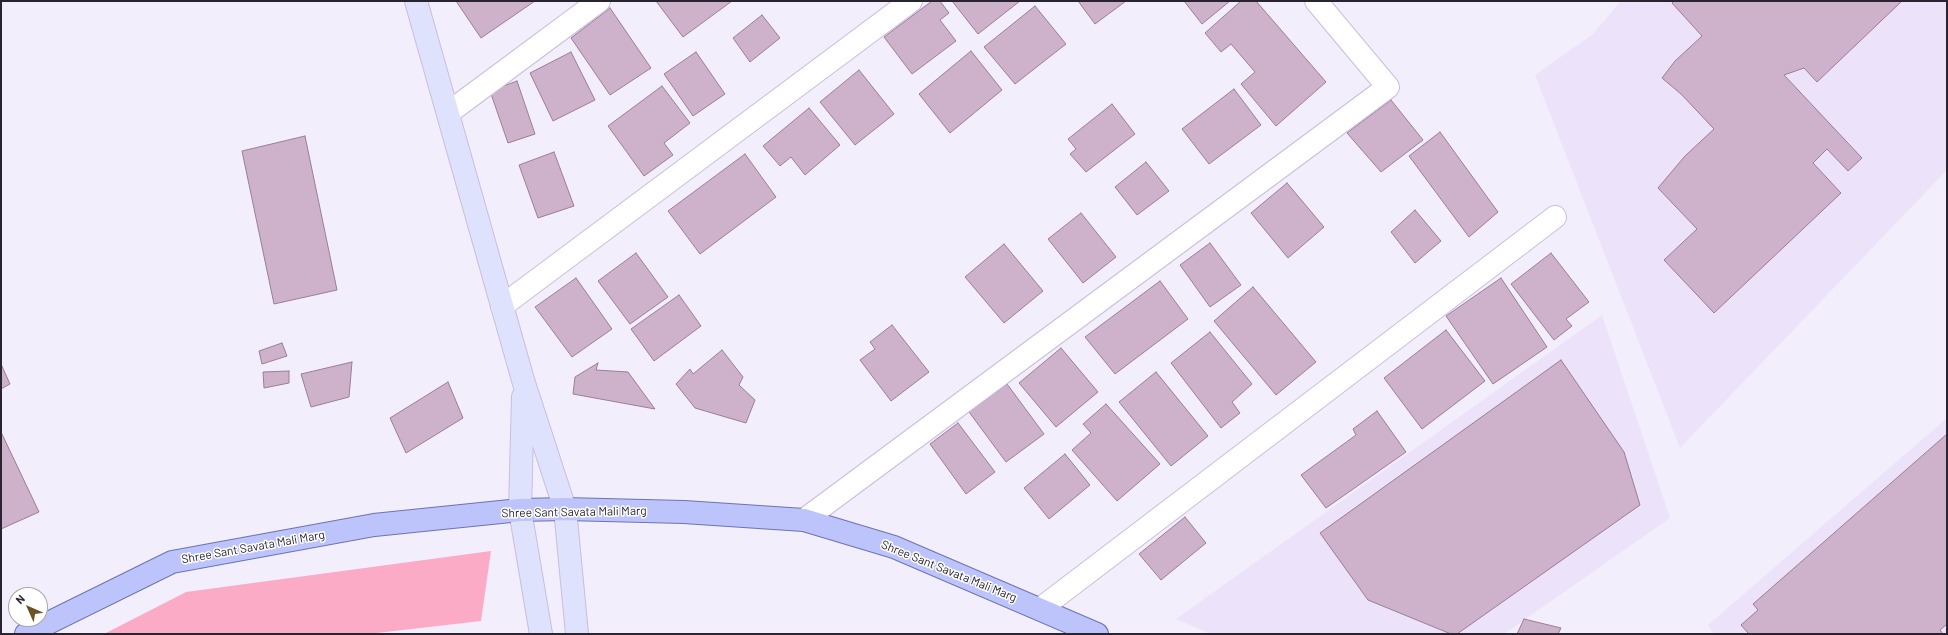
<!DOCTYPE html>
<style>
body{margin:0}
#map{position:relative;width:1948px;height:635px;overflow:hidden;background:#f3eefb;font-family:Barlow,sans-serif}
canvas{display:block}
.frame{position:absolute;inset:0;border:2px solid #292430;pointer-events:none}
.north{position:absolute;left:8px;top:587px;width:40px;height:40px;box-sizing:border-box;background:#fff;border:1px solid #a9a7ac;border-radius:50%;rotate:315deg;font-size:11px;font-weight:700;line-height:16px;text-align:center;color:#292430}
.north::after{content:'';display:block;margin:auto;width:14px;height:18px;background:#6b5123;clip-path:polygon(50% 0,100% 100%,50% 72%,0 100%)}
</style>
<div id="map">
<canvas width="1948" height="635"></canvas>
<div class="frame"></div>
<div class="north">N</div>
</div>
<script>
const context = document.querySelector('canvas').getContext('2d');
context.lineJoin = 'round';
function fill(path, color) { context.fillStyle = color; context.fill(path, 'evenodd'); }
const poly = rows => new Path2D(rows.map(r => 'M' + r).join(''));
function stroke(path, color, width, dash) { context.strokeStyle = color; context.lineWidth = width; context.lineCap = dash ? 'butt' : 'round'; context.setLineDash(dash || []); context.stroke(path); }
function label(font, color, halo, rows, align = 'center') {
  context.font = font + ' Barlow,sans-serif'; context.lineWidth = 3; context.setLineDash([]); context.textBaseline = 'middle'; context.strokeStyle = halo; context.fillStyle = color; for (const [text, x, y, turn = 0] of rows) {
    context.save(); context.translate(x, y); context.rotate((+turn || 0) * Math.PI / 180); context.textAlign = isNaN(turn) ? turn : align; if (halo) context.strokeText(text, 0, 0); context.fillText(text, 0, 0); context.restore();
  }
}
const built = poly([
 [1621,1,1947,1,1947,170,1680,448,1535,75,1592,35],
 [1602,315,1670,518,1504,634,1211,634,1176,619],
 [1947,418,1947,634,1714,634,1708,625]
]);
const green = poly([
 [491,551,481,621,368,634,104,634,186,592]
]);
const building = poly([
 [456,1,535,1,481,38,456,1],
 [656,1,732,1,683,37,656,1],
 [932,1,940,1,949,13,940,20,956,41,912,74,884,37,932,1],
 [952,1,1020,1,978,34,952,1],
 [1078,1,1126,1,1095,24,1078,1],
 [1184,1,1230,1,1202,24,1184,1],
 [1241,1,1256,1,1326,82,1276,126,1241,84,1255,72,1231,44,1221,52,1205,33,1241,1],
 [1674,1,1902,1,1817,82,1804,68,1784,75,1862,158,1848,171,1827,149,1813,163,1841,193,1714,313,1664,260,1697,229,1658,188,1685,156,1714,129,1681,94,1662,78,1675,61,1702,36,1672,3,1674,1],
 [1035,6,1066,44,1015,84,984,47,1035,6],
 [610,8,651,68,610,95,571,38,610,8],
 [762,15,780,38,750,62,733,38,762,15],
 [971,51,1002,90,950,133,919,94,971,51],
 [571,52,595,100,553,121,530,73,571,52],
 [696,52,725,94,693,116,664,74,696,52],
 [859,70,894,114,855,145,820,102,859,70],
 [517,81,535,134,508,143,490,91,517,81],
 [662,86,690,123,664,143,673,155,644,176,608,126,662,86],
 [1234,89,1261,125,1209,164,1182,129,1234,89],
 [1391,100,1423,140,1381,172,1347,133,1391,100],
 [1112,104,1135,134,1086,172,1070,154,1076,149,1068,139,1112,104],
 [809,108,840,145,805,175,791,157,780,166,763,146,809,108],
 [1440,132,1498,212,1469,237,1409,156,1440,132],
 [305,136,337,290,274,304,242,151,305,136],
 [554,152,574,206,538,218,519,165,554,152],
 [745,154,776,197,700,254,668,211,745,154],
 [1146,162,1169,191,1137,215,1115,187,1146,162],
 [1287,183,1324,227,1288,258,1251,213,1287,183],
 [1415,210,1441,241,1415,263,1391,232,1415,210],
 [1081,213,1116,257,1083,283,1048,239,1081,213],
 [1210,243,1241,285,1210,307,1180,265,1210,243],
 [1004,244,1043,291,1004,323,965,277,1004,244],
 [636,253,668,297,630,324,598,281,636,253],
 [1551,253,1589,302,1566,319,1572,326,1554,340,1511,284,1551,253],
 [576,278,612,329,572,357,535,307,576,278],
 [1501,278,1547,347,1493,384,1446,316,1501,278],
 [1160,281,1188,319,1115,374,1085,337,1160,281],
 [1253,287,1316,362,1276,395,1214,321,1253,287],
 [679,295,701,326,654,361,631,329,679,295],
 [892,325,929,372,891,401,860,360,875,349,870,342,892,325],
 [1446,330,1485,381,1422,429,1384,378,1446,330],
 [1210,332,1252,384,1232,402,1240,413,1221,428,1171,363,1210,332],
 [282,343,287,356,262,364,259,351,282,343],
 [1061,348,1098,392,1056,427,1019,383,1061,348],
 [722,350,743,377,739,385,755,400,746,423,695,408,676,384,690,369,693,374,722,350],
 [1561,360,1624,452,1640,505,1457,634,1451,634,1368,600,1320,533,1561,360],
 [352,362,349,397,311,407,301,374,352,362],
 [598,363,596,370,628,372,655,409,573,394,575,377,598,363],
 [1,364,10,384,1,389,1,364],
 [289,371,289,383,264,388,263,372,289,371],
 [1156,372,1208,436,1171,466,1119,402,1156,372],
 [448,382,463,418,406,453,390,418,448,382],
 [1007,384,1044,434,1006,462,969,412,1007,384],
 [1106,404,1160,464,1117,501,1072,450,1091,433,1083,424,1106,404],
 [1377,411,1406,452,1326,508,1301,475,1356,435,1353,429,1377,411],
 [958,423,995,472,966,494,930,444,958,423],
 [1,432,39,512,1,529,1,432],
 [1947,434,1947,624,1940,630,1943,634,1749,634,1741,625,1758,610,1753,604,1947,434],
 [1065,454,1090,485,1049,519,1024,488,1065,454],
 [1185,517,1206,543,1161,580,1139,554,1185,517],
 [1524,619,1561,628,1558,634,1517,634,1524,619]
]);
const street = poly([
 [448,113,599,1],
 [502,306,911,1],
 [804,520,1388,87,1316,1],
 [1040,609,1555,217]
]);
const secondary = poly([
 [416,1,523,380,565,509,577,634],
 [523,397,520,510,541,634]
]);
const primary = poly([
 [26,634,172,562,374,525,520,510,565,509,684,512,804,520,894,547,1097,634]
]);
const streetNames = [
 ["Shree Sant Savata Mali Marg",574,512,-1],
 ["Shree Sant Savata Mali Marg",253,547,-10],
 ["Shree Sant Savata Mali Marg",949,571,22]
];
fill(built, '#ece2fa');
fill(green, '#fbabc5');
fill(building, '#ceb1ca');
stroke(building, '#997e96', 1);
stroke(street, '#cabdde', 24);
stroke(secondary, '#cabdde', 24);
stroke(primary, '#6c73b2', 24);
stroke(street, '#fff', 22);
stroke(secondary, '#dee2fd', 22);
stroke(primary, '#bcc4fb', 22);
label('12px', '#292430', '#fff', streetNames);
</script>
